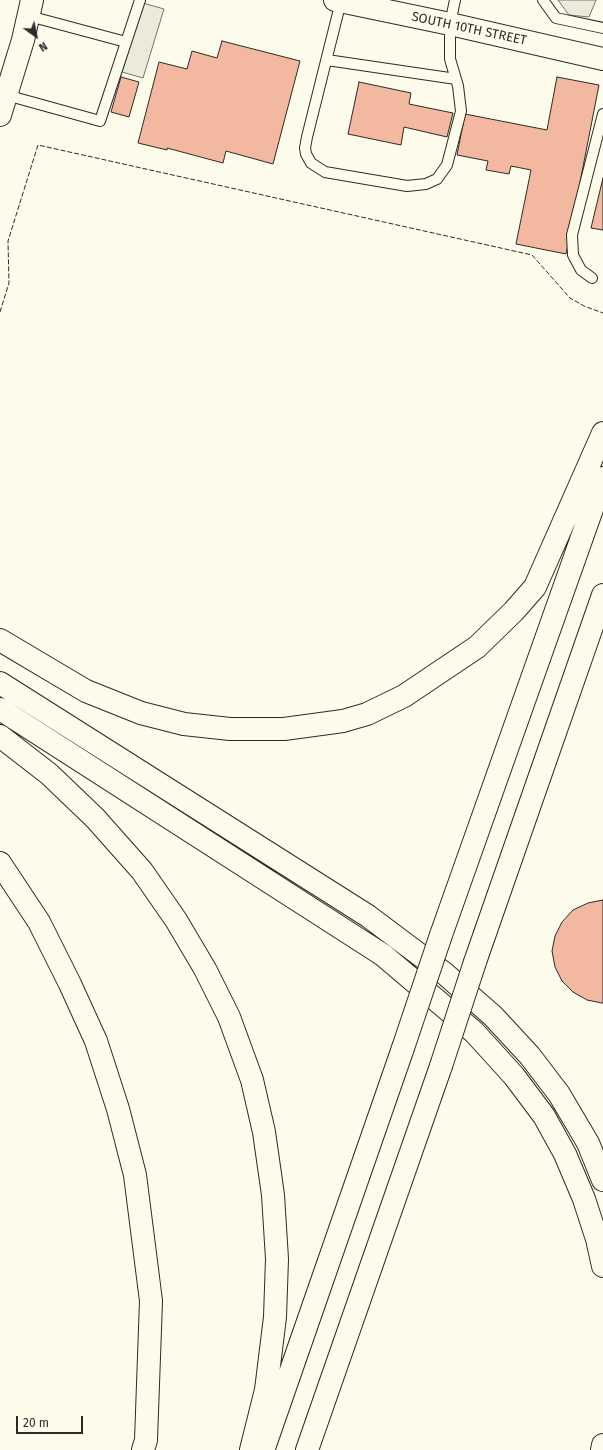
<!DOCTYPE html>
<style>
body{margin:0}
#map{position:relative;width:603px;height:1450px;overflow:hidden;background:#fdfbea;font-family:"Fira Sans",sans-serif}
canvas{display:block}
.north{position:absolute;left:16px;top:16px;width:40px;height:40px;-webkit-text-stroke:3px #fdfbea;paint-order:stroke;rotate:147deg;font-size:11px;font-weight:700;line-height:16px;text-align:center;color:#2b2b2b}
.north::after{content:'';display:block;margin:auto;width:14px;height:18px;background:#2b2b2b;clip-path:polygon(50% 0,100% 100%,50% 72%,0 100%)}
.scale{position:absolute;left:16px;top:1416px;width:67px;height:18px;box-sizing:border-box;border:2px solid #2b2b2b;border-top:0;padding-left:5px;font-size:12px;line-height:14px;white-space:nowrap;color:#2b2b2b;-webkit-text-stroke:3px #fdfbea;paint-order:stroke}
</style>
<div id="map">
<canvas width="603" height="1450"></canvas>
<div class="north">N</div>
<div class="scale">20 m</div>
</div>
<script>
const context = document.querySelector('canvas').getContext('2d');
context.lineJoin = 'round';
function fill(path, color) { context.fillStyle = color; context.fill(path, 'evenodd'); }
const poly = rows => new Path2D(rows.map(r => 'M' + r).join(''));
function stroke(path, color, width, dash) { context.strokeStyle = color; context.lineWidth = width; context.lineCap = dash ? 'butt' : 'round'; context.setLineDash(dash || []); context.stroke(path); }
function label(font, color, halo, rows, align = 'center') {
  context.font = font + ' "Fira Sans",sans-serif'; context.lineWidth = 3; context.setLineDash([]); context.textBaseline = 'middle'; context.strokeStyle = halo; context.fillStyle = color; for (const [text, x, y, turn = 0] of rows) {
    context.save(); context.translate(x, y); context.rotate((+turn || 0) * Math.PI / 180); context.textAlign = isNaN(turn) ? turn : align; if (halo) context.strokeText(text, 0, 0); context.fillText(text, 0, 0); context.restore();
  }
}
const parking = poly([
 [558,0,596,0,589,17,569,15,558,0],
 [143,3,164,9,143,78,122,72,143,3]
]);
const building = poly([
 [222,41,300,61,273,164,226,151,223,163,167,148,167,150,138,143,159,62,187,69,192,51,217,58,222,41],
 [121,77,139,82,129,117,111,112,121,77],
 [557,77,599,85,566,254,516,244,531,170,511,166,509,174,486,170,488,161,457,155,465,114,547,130,557,77],
 [359,82,411,93,409,104,453,113,447,137,404,127,401,145,348,134,359,82],
 [603,178,603,230,591,228,603,178],
 [603,900,603,1003,602,1003,587,1000,573,992,562,981,555,967,552,951,555,936,562,922,573,910,588,903,603,900]
]);
const lane = poly([
 [543,0,556,18,603,28],
 [341,1,307,137,305,148,306,154,311,163,325,172,407,186,426,184,437,179,447,165,461,111,458,86,450,59,450,24,455,0],
 [29,16,126,42],
 [327,60,456,79],
 [6,95,100,121,140,0],
 [592,278,581,270,573,255,572,235,603,114]
]);
const secondary = poly([
 [335,0,450,24,603,59],
 [0,115,23,40,32,0]
]);
const highway = poly([
 [0,640,86,691,141,713,184,724,230,729,284,729,343,721,367,714,404,696,477,647,514,611,535,587,603,433],
 [0,683,368,916,444,973,493,1016,530,1056,559,1094,588,1143,603,1180],
 [0,709,383,955,474,1032,514,1076,544,1116,565,1154,584,1199,597,1239,603,1266],
 [0,736,49,774,95,818,142,871,176,920,205,969,229,1017,252,1080,264,1132,273,1195,277,1259,275,1317,266,1390,251,1450],
 [0,863,39,922,70,984,96,1041,118,1109,135,1175,151,1301,146,1440,143,1450],
 [441,935,603,478],
 [475,962,603,595],
 [265,1445,403,1048],
 [307,1450,441,1066],
 [602,1450,603,1445]
]);
const highwayBridge = poly([
 [403,1048,441,935],
 [441,1066,475,962]
]);
const fence = poly([
 [0,312,9,283,8,241,38,145,532,255,570,298,584,306,603,313]
]);
const streetNames = [
 ["SOUTH 10TH STREET",469,29,12]
];
fill(parking, '#eceadb');
stroke(parking, '#74746e', 1);
fill(building, '#f2b8a0');
stroke(building, '#2b2b2b', 1);
stroke(lane, '#2b2b2b', 12);
stroke(secondary, '#2b2b2b', 24);
stroke(highway, '#2b2b2b', 24);
stroke(lane, '#fdfbea', 10);
stroke(secondary, '#fdfbea', 22);
stroke(highway, '#fdfbea', 22);
stroke(highwayBridge, '#2b2b2b', 24, []);
stroke(highwayBridge, '#fdfbea', 22);
stroke(fence, '#2b2b2b', 1, [5, 2]);
label('13px', '#2b2b2b', '#fdfbea', streetNames);
</script>
